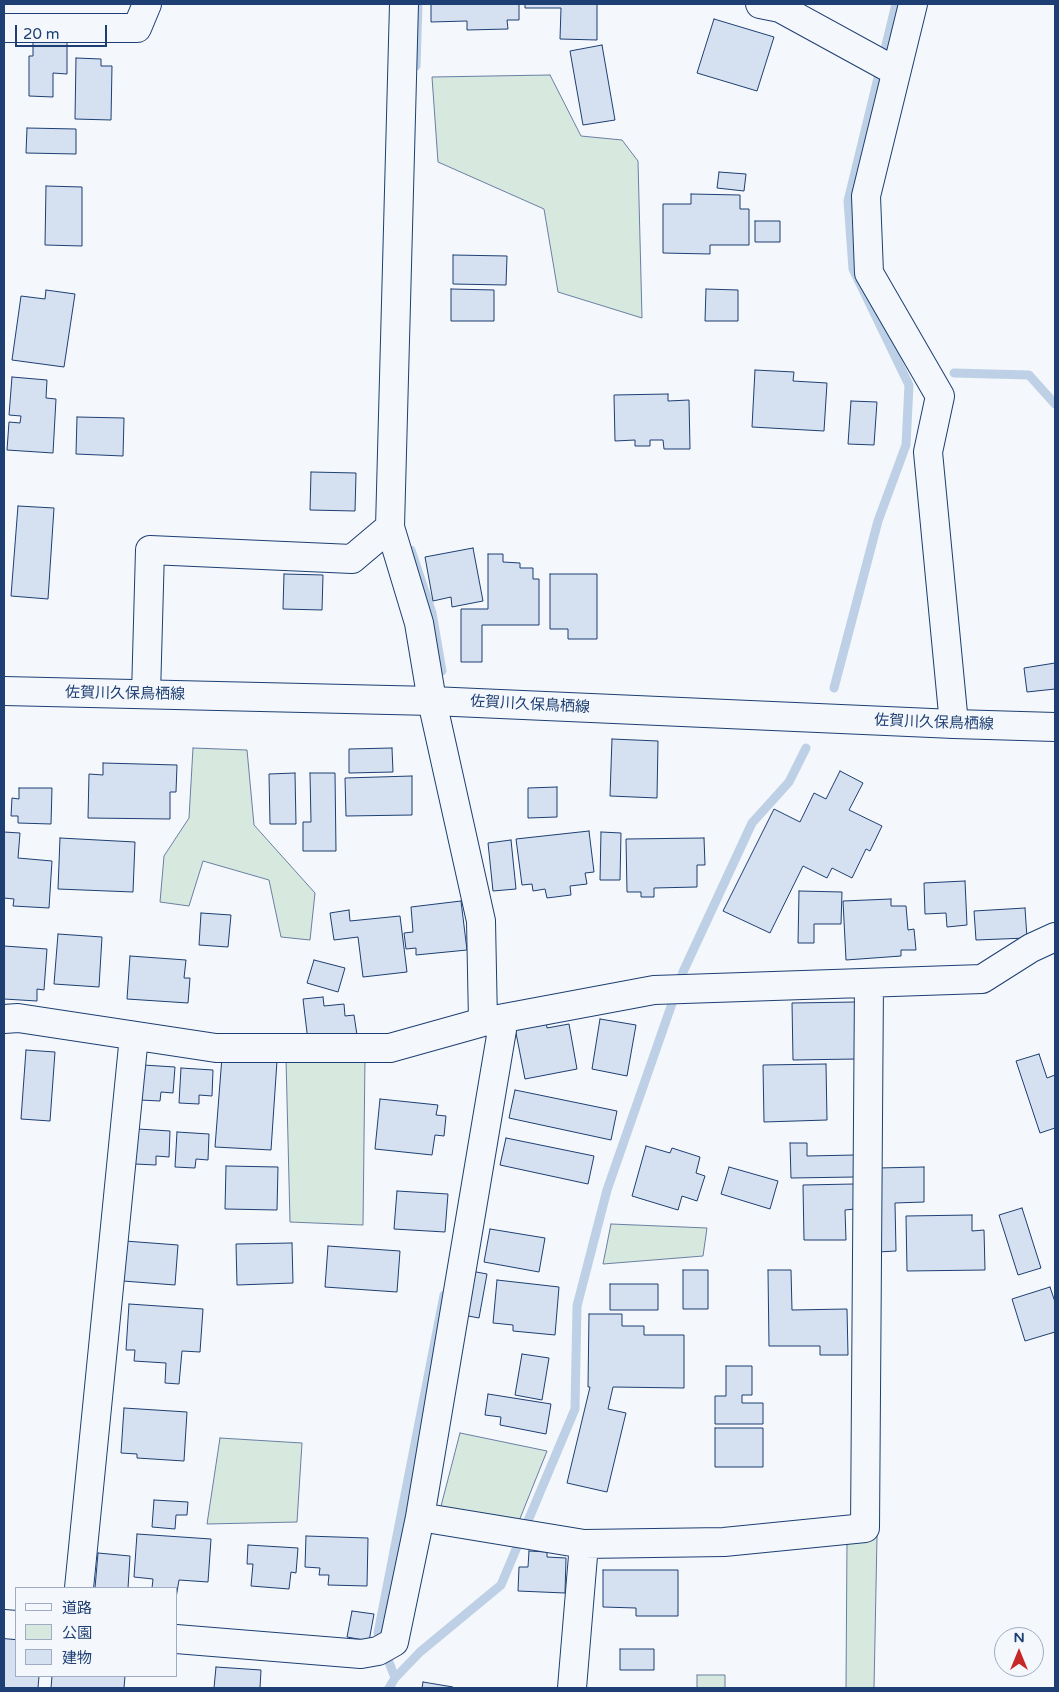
<!DOCTYPE html>
<meta charset="utf-8">
<style>
body{margin:0}
#map{position:relative;width:1059px;height:1692px;overflow:hidden;background:#f4f7fb;font-family:"Varela Round","Noto Sans JP",sans-serif}
canvas{display:block}
.frame{position:absolute;inset:0;border:5px solid #1d3f73;pointer-events:none}
.legend{position:absolute;left:15px;top:1587px;width:162px;height:90px;box-sizing:border-box;background:#f4f7fb;border:1px solid #9eadc5;margin:0;padding:6px 9px;list-style:none;font-size:15px;color:#1d3f73}
.legend li{display:flex;align-items:center;gap:10px;height:25px}
.legend b{width:25px;border:1px solid #9eadc5}
.north{position:absolute;left:994px;top:1627px;width:50px;height:50px;box-sizing:border-box;background:#f4f7fb;border:1px solid #9eadc5;border-radius:50%;rotate:0deg;font-size:14px;font-weight:700;line-height:20px;text-align:center;color:#1d3f73}
.north::after{content:'';display:block;margin:auto;width:18px;height:22px;background:#c62828;clip-path:polygon(50% 0,100% 100%,50% 72%,0 100%)}
.scale{position:absolute;left:15px;top:25px;width:92px;height:22px;box-sizing:border-box;border:2px solid #1d3f73;border-top:0;padding-left:6px;font-size:15px;line-height:18px;white-space:nowrap;color:#1d3f73;-webkit-text-stroke:4px #f4f7fb;paint-order:stroke}
</style>
<div id="map">
<canvas width="1059" height="1692"></canvas>
<div class="frame"></div>
<ul class="legend">
<li><b style="height:6px;background:#f4f7fb"></b>道路</li>
<li><b style="height:14px;background:#d7e8df"></b>公園</li>
<li><b style="height:14px;background:#d5e0f0"></b>建物</li>
</ul>
<div class="north">N</div>
<div class="scale">20 m</div>
</div>
<script>
const context = document.querySelector('canvas').getContext('2d');
context.lineJoin = 'round';
function fill(path, color) { context.fillStyle = color; context.fill(path, 'evenodd'); }
const poly = rows => new Path2D(rows.map(r => 'M' + r).join(''));
function stroke(path, color, width, dash) { context.strokeStyle = color; context.lineWidth = width; context.lineCap = dash ? 'butt' : 'round'; context.setLineDash(dash || []); context.stroke(path); }
function label(font, color, halo, rows, align = 'center') {
  context.font = font + ' "Varela Round","Noto Sans JP",sans-serif'; context.lineWidth = 4; context.setLineDash([]); context.textBaseline = 'middle'; context.strokeStyle = halo; context.fillStyle = color; for (const [text, x, y, turn = 0] of rows) {
    context.save(); context.translate(x, y); context.rotate((+turn || 0) * Math.PI / 180); context.textAlign = isNaN(turn) ? turn : align; if (halo) context.strokeText(text, 0, 0); context.fillText(text, 0, 0); context.restore();
  }
}
const green = poly([
 [550,75,581,136,622,140,638,161,642,318,558,292,544,209,438,162,432,77,550,75],
 [193,748,247,750,254,825,315,893,310,940,281,937,269,880,203,861,189,906,160,902,164,856,189,818,193,748],
 [286,1058,365,1058,363,1225,290,1222,286,1058],
 [611,1224,707,1228,703,1256,603,1264,611,1224],
 [460,1433,547,1451,519,1521,440,1510,460,1433],
 [220,1438,302,1443,297,1522,207,1524,220,1438],
 [877,1537,874,1688,846,1688,847,1540,877,1537],
 [697,1675,725,1675,725,1688,697,1688,697,1675]
]);
const stream = poly([
 [416,66,418,4],
 [954,373,1029,375,1055,404],
 [411,550,432,613,442,671],
 [834,688,878,521,906,445,909,385,853,269,848,201,896,4],
 [395,1678,378,1633,444,1295],
 [389,1688,395,1678,420,1652,501,1585,575,1409,577,1306,607,1190,683,972,752,823,789,782,806,748]
]);
const building = poly([
 [431,4,519,4,519,20,507,20,508,29,467,30,467,21,431,22,431,4],
 [525,4,597,4,597,40,560,39,561,8,525,8,525,4],
 [714,19,774,37,757,91,697,73,714,19],
 [33,38,67,39,67,74,53,73,53,97,29,96,29,56,33,56,33,38],
 [602,45,615,120,583,125,570,51,602,45],
 [76,58,101,59,101,66,112,66,111,120,75,119,76,58],
 [27,128,76,129,76,154,26,153,27,128],
 [719,172,746,174,744,191,717,188,719,172],
 [46,186,82,187,82,246,45,245,46,186],
 [691,194,740,195,740,209,749,209,749,245,710,245,710,254,663,253,663,204,691,204,691,194],
 [755,221,780,221,780,242,755,242,755,221],
 [453,255,507,256,506,285,453,284,453,255],
 [451,289,494,290,494,321,451,321,451,289],
 [706,289,738,290,738,321,705,321,706,289],
 [46,290,75,294,64,367,12,360,21,296,45,299,46,290],
 [755,370,794,372,793,381,827,383,824,431,752,427,755,370],
 [12,377,47,380,46,398,56,399,53,453,7,450,9,422,20,423,21,416,9,415,12,377],
 [668,394,668,401,689,400,690,449,664,449,663,440,650,440,650,446,635,446,635,440,615,441,614,395,668,394],
 [851,401,877,402,874,445,848,444,851,401],
 [77,417,124,418,123,456,76,454,77,417],
 [311,472,356,473,355,511,310,510,311,472],
 [18,506,54,508,48,599,11,596,18,506],
 [473,548,483,601,452,607,451,597,433,601,425,557,473,548],
 [488,554,503,554,503,562,520,563,520,568,533,568,533,579,539,579,539,625,482,625,482,662,461,662,461,609,488,609,488,554],
 [284,574,323,575,322,610,283,609,284,574],
 [550,574,597,574,597,639,568,639,568,629,550,629,550,574],
 [1055,663,1055,689,1027,692,1024,668,1055,663],
 [612,739,658,741,657,798,610,796,612,739],
 [392,748,393,772,349,773,349,749,392,748],
 [103,763,177,765,176,792,170,792,170,819,88,818,89,774,103,775,103,763],
 [840,771,863,783,849,810,882,826,870,851,866,849,852,878,832,868,827,878,803,866,770,933,723,911,774,809,800,822,814,793,826,799,840,771],
 [295,773,296,824,270,824,269,774,295,773],
 [310,773,335,773,336,851,303,851,303,822,311,822,310,773],
 [412,776,412,815,346,816,345,778,412,776],
 [557,787,557,817,528,818,528,788,557,787],
 [19,788,52,788,51,824,18,823,18,816,11,816,12,798,19,799,19,788],
 [589,831,594,872,585,873,587,884,570,886,571,895,547,898,545,889,533,891,532,884,522,885,516,839,589,831],
 [4,832,20,833,18,858,52,861,49,908,13,906,14,899,4,898,4,832],
 [601,832,621,833,620,880,600,880,601,832],
 [60,838,135,842,133,892,58,889,60,838],
 [704,838,705,865,697,865,697,887,654,888,654,897,641,897,641,892,627,892,626,839,704,838],
 [511,840,516,889,493,891,488,843,511,840],
 [965,881,967,925,947,927,946,913,925,914,924,883,965,881],
 [799,891,842,892,841,924,814,924,814,943,798,943,799,891],
 [891,899,891,906,906,906,908,930,914,929,916,950,901,950,901,956,846,960,843,901,891,899],
 [461,901,467,950,416,955,416,948,406,949,404,933,413,932,411,907,461,901],
 [1025,908,1027,938,976,940,974,911,1025,908],
 [349,910,350,921,400,916,407,972,363,977,358,937,334,940,330,913,349,910],
 [201,913,231,915,228,947,199,945,201,913],
 [58,934,102,937,99,987,54,984,58,934],
 [4,946,47,949,44,990,37,989,37,1001,4,999,4,946],
 [130,956,186,960,184,978,190,978,188,1003,127,999,130,956],
 [314,960,345,968,338,992,307,983,314,960],
 [323,997,324,1006,344,1004,345,1016,354,1015,357,1035,308,1041,303,999,323,997],
 [855,1002,856,1059,793,1060,792,1003,855,1002],
 [600,1019,636,1025,627,1076,592,1069,600,1019],
 [546,1022,547,1028,569,1024,577,1069,525,1079,515,1028,546,1022],
 [26,1050,55,1052,50,1121,21,1119,26,1050],
 [1039,1054,1047,1078,1055,1075,1055,1128,1040,1133,1016,1061,1039,1054],
 [222,1057,277,1061,271,1150,215,1147,222,1057],
 [826,1064,827,1120,764,1122,763,1065,826,1064],
 [143,1065,175,1067,173,1093,161,1092,160,1101,140,1100,143,1065],
 [181,1068,213,1070,212,1096,199,1095,199,1104,179,1103,181,1068],
 [515,1090,617,1111,611,1140,509,1118,515,1090],
 [380,1099,438,1105,436,1115,446,1116,444,1136,435,1135,432,1155,375,1149,380,1099],
 [138,1129,170,1131,169,1157,156,1156,156,1165,135,1164,138,1129],
 [177,1132,209,1134,208,1160,196,1159,195,1168,175,1167,177,1132],
 [506,1138,594,1156,588,1184,500,1165,506,1138],
 [790,1143,807,1143,807,1156,855,1155,855,1177,791,1178,790,1143],
 [646,1146,670,1153,672,1148,700,1157,696,1173,705,1176,697,1201,682,1196,678,1210,632,1196,646,1146],
 [226,1166,278,1167,277,1210,225,1209,226,1166],
 [729,1167,778,1181,770,1209,721,1194,729,1167],
 [924,1167,924,1202,895,1203,896,1251,878,1252,878,1168,924,1167],
 [854,1184,855,1209,845,1210,846,1240,804,1240,803,1185,854,1184],
 [397,1191,448,1194,445,1232,394,1229,397,1191],
 [1022,1208,1041,1268,1018,1275,999,1215,1022,1208],
 [972,1215,972,1231,984,1230,985,1270,907,1271,906,1216,972,1215],
 [490,1229,545,1238,539,1272,484,1262,490,1229],
 [125,1241,178,1245,175,1285,123,1281,125,1241],
 [292,1243,293,1283,237,1285,236,1244,292,1243],
 [328,1246,400,1251,397,1292,325,1287,328,1246],
 [683,1270,708,1270,708,1309,683,1309,683,1270],
 [768,1270,791,1270,792,1310,847,1309,848,1355,820,1355,820,1346,769,1346,768,1270],
 [471,1271,487,1274,479,1318,463,1315,471,1271],
 [497,1280,559,1287,555,1335,513,1331,513,1325,493,1323,497,1280],
 [610,1284,658,1284,658,1310,610,1310,610,1284],
 [1050,1287,1055,1302,1055,1332,1025,1341,1012,1299,1050,1287],
 [129,1304,203,1309,200,1352,182,1351,179,1384,165,1383,166,1363,134,1361,135,1350,126,1350,129,1304],
 [589,1314,622,1314,622,1326,644,1326,644,1335,684,1335,684,1388,613,1387,608,1409,626,1413,607,1492,567,1483,590,1387,588,1387,589,1314],
 [522,1354,549,1358,542,1400,515,1395,522,1354],
 [726,1366,752,1366,752,1395,742,1395,742,1403,763,1403,763,1424,715,1424,715,1396,726,1396,726,1366],
 [488,1394,551,1404,546,1434,500,1425,501,1417,485,1415,488,1394],
 [124,1408,187,1412,184,1461,137,1458,137,1454,121,1453,124,1408],
 [715,1428,763,1428,763,1467,715,1467,715,1428],
 [154,1500,188,1502,187,1515,176,1515,175,1529,152,1527,154,1500],
 [137,1534,211,1539,208,1582,179,1580,176,1598,176,1588,152,1588,153,1579,134,1577,137,1534],
 [306,1536,368,1538,367,1586,328,1585,329,1575,319,1575,320,1568,305,1567,306,1536],
 [248,1545,298,1548,296,1573,291,1572,289,1589,251,1586,253,1564,247,1564,248,1545],
 [529,1551,547,1552,547,1557,566,1558,565,1593,518,1591,519,1567,528,1567,529,1551],
 [98,1553,130,1556,128,1588,95,1588,98,1553],
 [603,1570,678,1570,678,1616,636,1616,636,1608,603,1607,603,1570],
 [352,1611,374,1614,369,1641,347,1637,352,1611],
 [4,1638,16,1639,16,1676,39,1676,38,1688,4,1688,4,1638],
 [620,1649,654,1649,654,1670,620,1670,620,1649],
 [216,1667,261,1670,260,1688,214,1688,216,1667],
 [52,1676,125,1676,124,1688,51,1688,52,1676],
 [423,1682,453,1687,453,1688,422,1688,423,1682]
]);
const street = poly([
 [404,4,390,527,419,623,432,701,481,921,483,1022],
 [760,4,780,8,895,71],
 [913,4,866,196,869,273,940,396,928,452,954,724],
 [4,28,137,28,147,4],
 [146,694,150,550,352,559,390,527],
 [4,1019,18,1018,216,1048,390,1048,483,1022,654,990,982,979,1031,948,1055,937],
 [420,1517,584,1544,724,1542,865,1528,869,983],
 [79,1588,134,1036],
 [4,1624,16,1625],
 [176,1639,361,1654,378,1651,394,1642,420,1517,504,1018],
 [572,1688,584,1544]
]);
const primary = poly([
 [4,691,432,701,954,724,1055,727]
]);
const streetNames = [
 ["佐賀川久保鳥栖線",125,694,1],
 ["佐賀川久保鳥栖線",530,705,3],
 ["佐賀川久保鳥栖線",934,723,2]
];
fill(green, '#d7e8df');
stroke(green, '#687fa3', 1);
stroke(stream, '#bed0e5', 9);
fill(building, '#d5e0f0');
stroke(building, '#1d3f73', 1);
stroke(street, '#1d3f73', 30);
stroke(primary, '#1d3f73', 30);
stroke(street, '#f4f7fb', 28);
stroke(primary, '#f4f7fb', 28);
label('15px', '#1d3f73', '#f4f7fb', streetNames);
</script>
